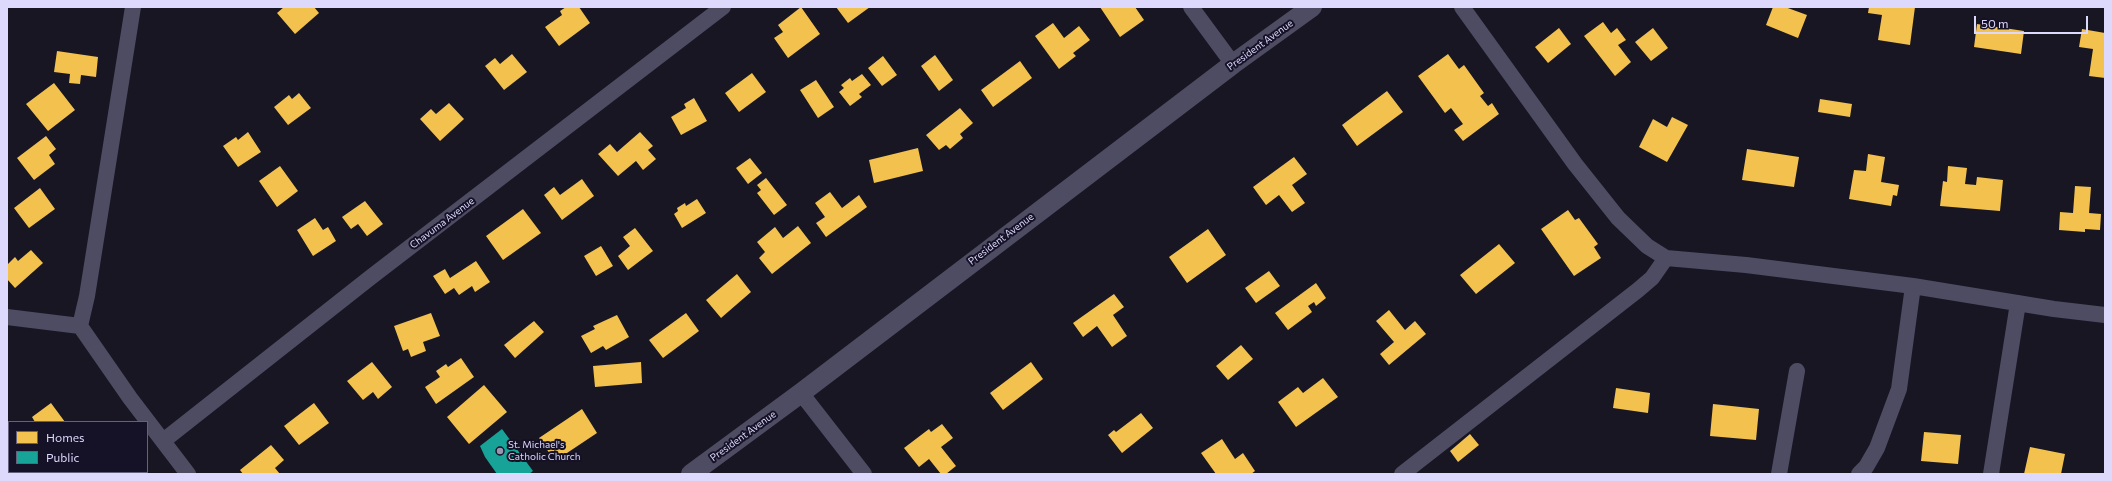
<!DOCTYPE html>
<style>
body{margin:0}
#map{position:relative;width:2112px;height:481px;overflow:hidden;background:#181622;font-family:Commissioner,sans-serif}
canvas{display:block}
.frame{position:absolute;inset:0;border:8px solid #ddd9fd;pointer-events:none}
.legend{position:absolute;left:8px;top:421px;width:140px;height:52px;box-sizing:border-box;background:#151127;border:1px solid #65617d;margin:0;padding:5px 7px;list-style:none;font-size:12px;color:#ddd9fd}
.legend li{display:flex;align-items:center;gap:8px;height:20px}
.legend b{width:20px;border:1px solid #65617d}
.scale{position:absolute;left:1974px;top:16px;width:114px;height:18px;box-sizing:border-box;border:2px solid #ddd9fd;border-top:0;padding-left:5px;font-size:12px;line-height:14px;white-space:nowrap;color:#ddd9fd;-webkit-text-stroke:3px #151127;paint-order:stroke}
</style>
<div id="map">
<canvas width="2112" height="481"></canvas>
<div class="frame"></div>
<ul class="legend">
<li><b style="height:11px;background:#f2c14e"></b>Homes</li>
<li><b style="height:11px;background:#17a398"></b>Public</li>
</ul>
<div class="scale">50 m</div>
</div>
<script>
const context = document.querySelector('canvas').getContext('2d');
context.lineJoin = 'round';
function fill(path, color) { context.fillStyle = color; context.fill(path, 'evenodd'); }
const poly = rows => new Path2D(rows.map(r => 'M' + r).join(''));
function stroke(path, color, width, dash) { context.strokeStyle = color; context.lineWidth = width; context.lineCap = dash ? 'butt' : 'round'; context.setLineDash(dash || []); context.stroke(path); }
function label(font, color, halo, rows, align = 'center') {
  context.font = font + ' Commissioner,sans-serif'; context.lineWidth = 4; context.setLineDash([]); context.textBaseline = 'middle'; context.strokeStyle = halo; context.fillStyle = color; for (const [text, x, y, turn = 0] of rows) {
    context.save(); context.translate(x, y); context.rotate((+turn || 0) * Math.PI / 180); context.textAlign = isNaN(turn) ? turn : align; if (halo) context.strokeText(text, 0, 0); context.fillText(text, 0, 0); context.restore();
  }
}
const homes = poly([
 [284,7,314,7,319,13,295,34,277,13],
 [566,7,579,7,590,23,559,46,545,27,562,15,560,11],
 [801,7,820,34,788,58,774,38,783,32,778,25],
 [836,7,870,7,848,23],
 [1100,7,1135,7,1144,20,1120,37],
 [1773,7,1785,7,1807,15,1798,38,1766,25],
 [1869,7,1915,7,1910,45,1878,40,1882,15,1868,13],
 [1603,22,1611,33,1617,28,1626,40,1618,45,1631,62,1615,76,1584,36],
 [1053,23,1064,38,1079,26,1090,40,1073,53,1076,56,1059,69,1035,36],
 [1977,24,2024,31,2021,54,1974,47],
 [1559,28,1571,44,1548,63,1535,47],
 [1653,28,1668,48,1651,61,1635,42],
 [2082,29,2105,33,2105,78,2089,76,2093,49,2079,47],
 [57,51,98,57,96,77,81,75,80,84,69,83,70,74,54,72],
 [512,54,527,72,504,90,485,66,495,58,500,64],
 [1448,54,1459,69,1464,65,1484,93,1480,96,1488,106,1492,103,1499,114,1463,141,1454,130,1463,124,1451,108,1445,113,1418,76],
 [935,55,953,80,939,91,921,66],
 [883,56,897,75,882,86,868,68],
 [1020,61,1032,78,993,107,981,90],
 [752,73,766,92,739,112,725,93],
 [862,74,871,85,859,94,862,97,850,106,839,92,844,88,841,85,850,78,852,81],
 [816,80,834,107,818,118,800,90],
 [54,83,75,110,48,131,26,104],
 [1387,91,1403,112,1357,146,1342,125],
 [299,93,311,108,288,125,274,107,289,95,292,99],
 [694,98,707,121,681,135,671,117,686,108,684,104],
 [1820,99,1852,104,1850,117,1818,112],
 [449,103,464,119,440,141,420,119,431,109,436,114],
 [960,108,973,123,960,134,963,138,950,149,946,145,939,150,926,135],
 [1672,117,1688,125,1667,162,1639,147,1653,119,1667,127],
 [248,132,261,152,238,167,223,146,236,137,238,140],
 [640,132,653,146,648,150,656,159,643,170,636,161,618,176,598,154,610,144,617,152],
 [46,136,56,149,49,155,55,164,34,180,17,158],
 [918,148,923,171,874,183,869,160],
 [1747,149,1799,157,1794,187,1742,180],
 [1868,154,1885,157,1881,182,1899,185,1897,196,1893,195,1891,206,1849,199,1854,170,1866,171],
 [1294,157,1307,174,1292,185,1305,203,1292,212,1279,195,1266,205,1253,187],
 [750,158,762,173,748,184,736,168],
 [280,166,298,191,277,207,259,181],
 [1948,166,1967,168,1965,184,1976,185,1977,177,2003,180,2000,211,1940,206,1943,181,1947,182],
 [766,178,787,205,774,215,757,193,761,190,757,185],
 [582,179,594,196,562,220,544,195,554,187,560,195],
 [2075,186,2091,187,2089,213,2101,214,2100,230,2085,229,2085,232,2059,230,2060,212,2073,213],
 [40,188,55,209,29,228,14,208],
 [830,192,842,208,859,195,867,207,826,237,816,223,825,217,815,203],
 [697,199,706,213,682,228,674,214,678,211,677,208,685,203,686,206],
 [365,201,383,224,367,236,358,224,351,229,342,217],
 [523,209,541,233,503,260,486,236],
 [1568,210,1575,220,1579,218,1598,244,1594,247,1601,258,1574,276,1541,229],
 [315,218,323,230,328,227,336,241,313,256,297,230],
 [798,226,811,243,772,274,759,258,765,252,757,242,775,227,783,238],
 [635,228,653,251,628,270,618,256,630,246,623,237],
 [1208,229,1226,255,1187,283,1169,257],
 [1499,244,1515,263,1476,294,1460,275],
 [601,246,613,266,596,276,584,256],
 [31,250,43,263,15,288,7,279,7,265,15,257,18,261],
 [476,261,490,282,475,292,472,286,459,295,454,288,445,294,433,276,445,269,450,278],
 [1269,271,1280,286,1256,303,1245,288],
 [737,274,751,292,721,318,706,300],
 [1316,283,1326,298,1316,306,1314,302,1308,306,1312,312,1288,330,1275,313],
 [1114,294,1124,307,1113,315,1127,336,1112,347,1097,326,1083,337,1073,323],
 [1389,310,1405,330,1415,321,1426,334,1389,365,1380,354,1394,342,1376,321],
 [431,313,440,336,423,342,426,351,411,357,408,349,403,351,394,326],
 [686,313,699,331,663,358,649,340],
 [617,315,629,337,606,350,603,346,591,353,581,336,595,329,593,326],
 [534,321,544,332,515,358,504,345],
 [1241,345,1253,359,1228,380,1216,366],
 [461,358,474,377,436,404,425,387,440,377,436,371,446,364,448,367],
 [372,362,392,387,378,399,373,392,363,400,347,381],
 [641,362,642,383,595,387,593,366],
 [1031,362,1043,379,1003,410,990,393],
 [1323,378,1338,397,1296,427,1278,402,1298,387,1303,393],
 [484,385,507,412,469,444,447,417],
 [1616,388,1650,393,1648,413,1613,408],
 [51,403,65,422,35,422,32,417],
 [314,403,329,423,299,445,284,426],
 [1713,404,1759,409,1756,440,1710,436],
 [582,409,597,433,561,457,555,450,550,454,539,438],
 [1141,413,1153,428,1122,453,1108,435,1114,430,1116,432],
 [942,424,953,438,941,447,956,466,946,474,941,474,929,459,919,467,904,448,929,429,931,432],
 [1924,432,1961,435,1958,464,1921,461],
 [1470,434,1479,445,1458,462,1450,451],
 [1222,439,1235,459,1243,453,1255,471,1251,474,1216,474,1201,453],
 [271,445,284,460,275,468,280,474,243,474,240,470],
 [2030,447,2065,454,2061,474,2024,474]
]);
const public = poly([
 [502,429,533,471,529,474,497,474,485,457,480,446]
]);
const minor = poly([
 [133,7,87,296,80,326,130,398,188,474],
 [1191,7,1233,64],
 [1462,7,1575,164,1618,218,1647,246,1666,258,1746,265,1913,286,2054,309,2105,315],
 [7,317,80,326],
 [801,393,864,474],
 [163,441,371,277,723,7],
 [1402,474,1638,290,1652,278,1666,258],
 [1779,474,1797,371],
 [1859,474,1866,467,1877,448,1899,389,1913,286],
 [1991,474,2018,303]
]);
const tertiary = poly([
 [691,474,801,393,1233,64,1312,7]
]);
const markers = [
 [500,451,4,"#9895b0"]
];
const streetNames = [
 ["President Avenue",1260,45,-36],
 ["Chavuma Avenue",442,223,-37],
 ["President Avenue",1001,239,-37],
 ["President Avenue",743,436,-36]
];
const poiNames = [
 ["St. Michael's",508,445],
 ["Catholic Church",508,457]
];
fill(homes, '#f2c14e');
fill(public, '#17a398');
stroke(minor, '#4d4c62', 16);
stroke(tertiary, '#4d4c62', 20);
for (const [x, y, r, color] of markers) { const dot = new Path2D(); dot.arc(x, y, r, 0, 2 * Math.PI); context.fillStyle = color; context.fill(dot); stroke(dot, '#151127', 1.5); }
label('10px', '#ddd9fd', '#151127', streetNames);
label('10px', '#ddd9fd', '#151127', poiNames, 'left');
</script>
